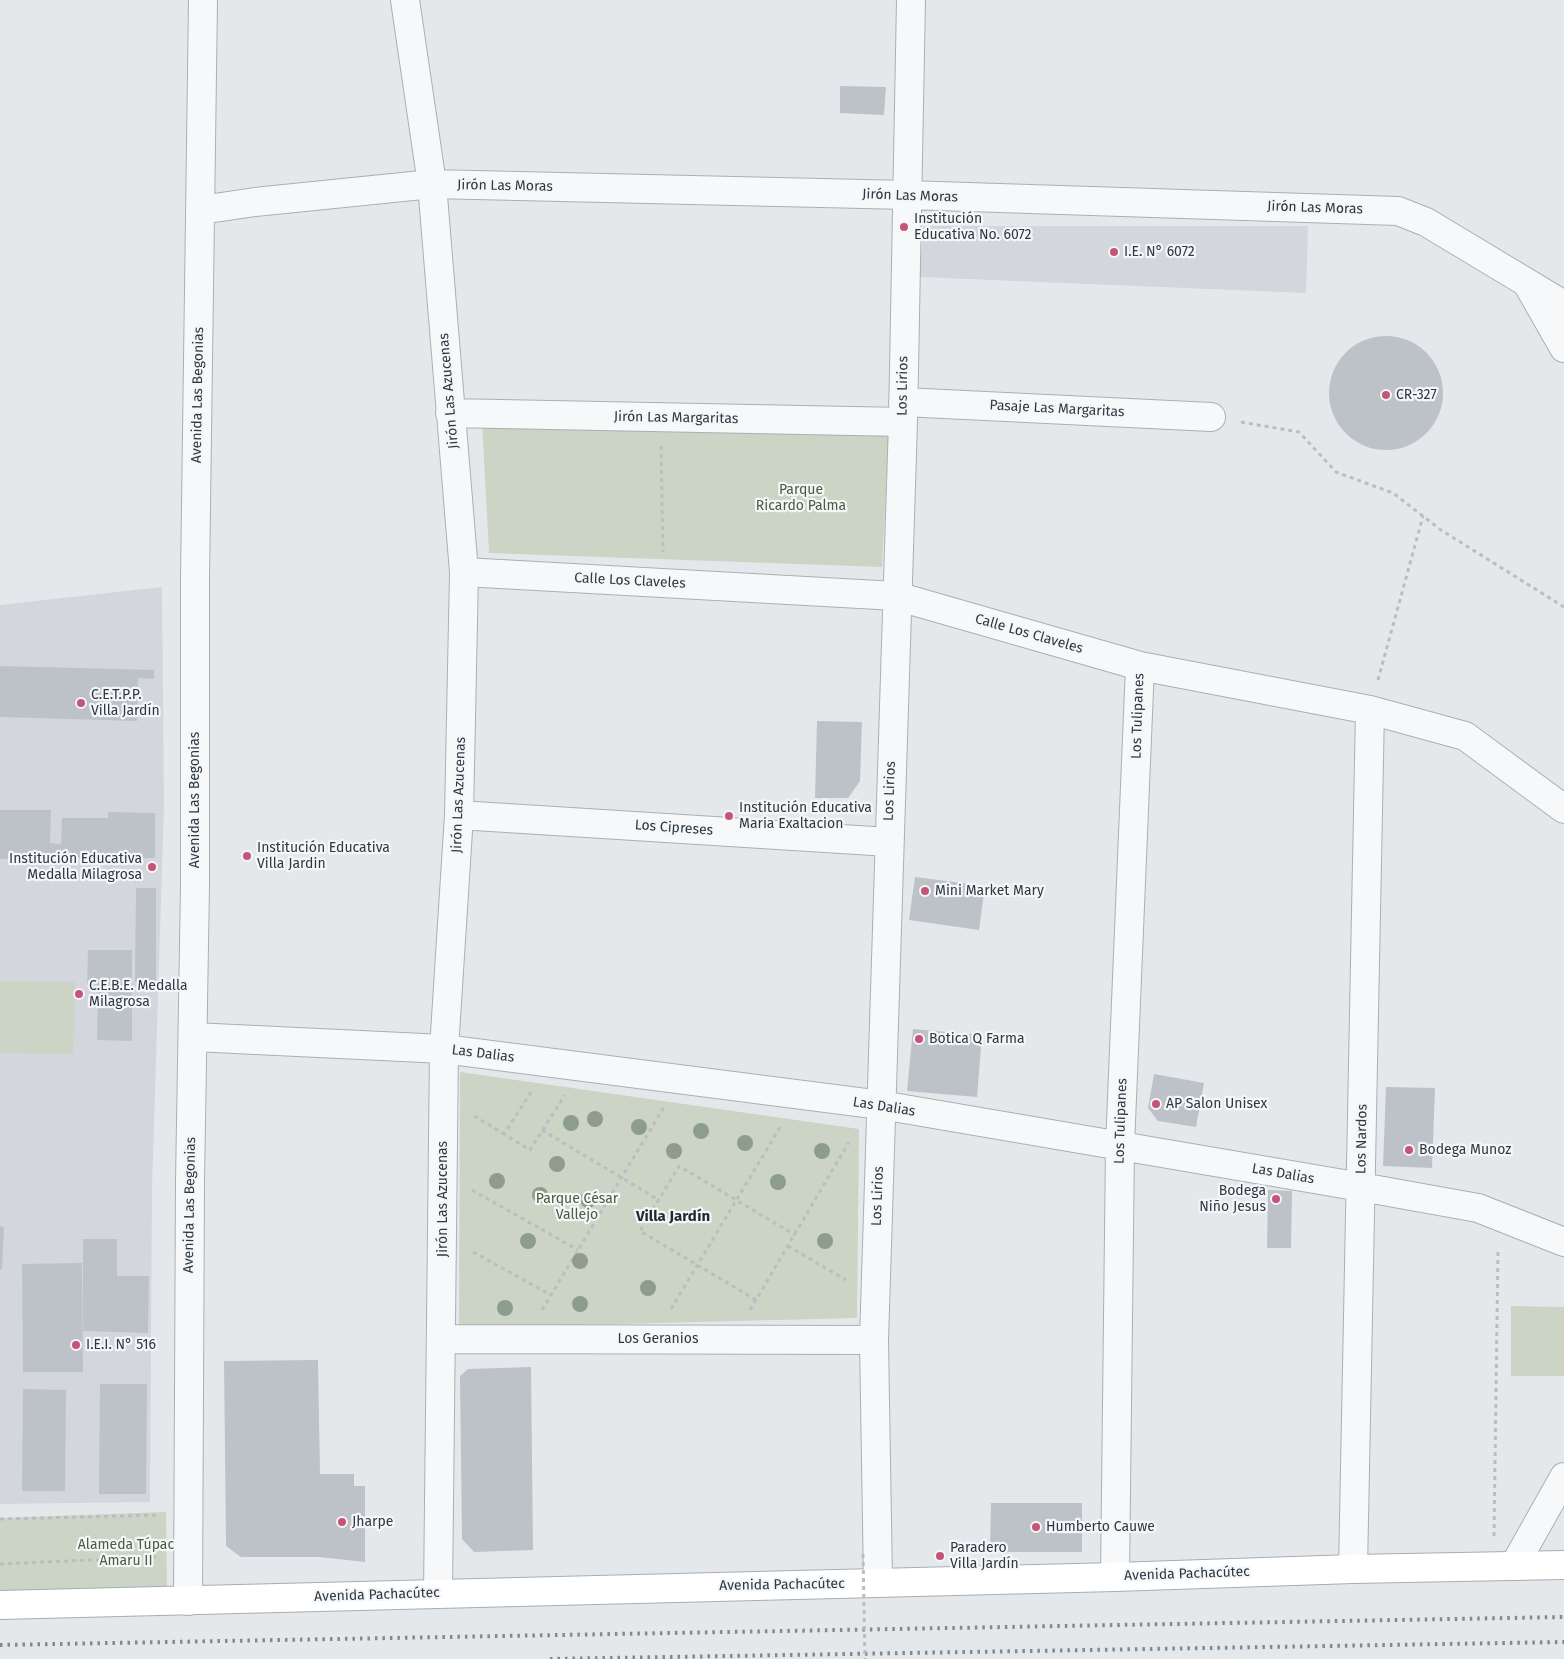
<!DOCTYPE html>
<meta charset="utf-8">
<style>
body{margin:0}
canvas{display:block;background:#e4e8eb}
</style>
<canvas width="1564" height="1659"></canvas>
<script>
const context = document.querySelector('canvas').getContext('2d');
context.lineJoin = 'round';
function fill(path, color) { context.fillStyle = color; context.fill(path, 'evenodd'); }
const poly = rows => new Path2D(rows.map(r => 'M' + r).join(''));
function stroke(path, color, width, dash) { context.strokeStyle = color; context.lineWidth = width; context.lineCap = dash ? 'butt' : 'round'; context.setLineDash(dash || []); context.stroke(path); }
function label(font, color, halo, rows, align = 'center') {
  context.font = font + ' "Fira Sans",sans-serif'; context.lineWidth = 4.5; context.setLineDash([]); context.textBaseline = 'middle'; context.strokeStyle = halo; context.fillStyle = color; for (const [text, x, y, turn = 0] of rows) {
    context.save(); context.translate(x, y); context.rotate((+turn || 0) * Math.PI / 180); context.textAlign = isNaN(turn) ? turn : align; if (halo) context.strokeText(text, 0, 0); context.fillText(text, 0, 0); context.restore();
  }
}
const built = poly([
 [924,226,1308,226,1306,293,919,277],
 [162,587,164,806,152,1188,150,1502,0,1504,0,605]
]);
const green = poly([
 [482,421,889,435,882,567,489,553],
 [0,981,75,982,73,1054,0,1053],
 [460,1072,859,1129,857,1318,459,1328],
 [1511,1306,1564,1307,1564,1376,1511,1376],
 [166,1512,167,1593,0,1596,0,1518]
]);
const building = poly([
 [840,86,886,87,884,115,840,113],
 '1329 393a57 57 0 1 1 114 0a57 57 0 1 1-114 0Z',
 [0,666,154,670,154,679,138,678,137,721,0,717],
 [817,721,862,722,860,781,848,798,815,798],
 [0,810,51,810,50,843,61,844,62,818,108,818,108,812,155,813,155,858,0,859],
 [915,877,985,886,979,930,909,920],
 [136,888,156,888,156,982,135,982],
 [88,950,132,950,132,1041,97,1040,98,985,87,985],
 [913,1029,982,1035,977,1097,907,1091],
 [1154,1074,1204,1083,1196,1127,1158,1121,1148,1108],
 [1386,1087,1435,1088,1432,1168,1383,1166],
 [1268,1190,1292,1191,1291,1248,1267,1248],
 [0,1226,4,1227,2,1269,0,1269],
 [83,1239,117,1239,117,1276,149,1276,148,1333,83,1331],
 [82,1263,83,1372,23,1372,22,1264],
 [318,1360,320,1474,354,1474,354,1486,365,1486,365,1562,319,1557,241,1557,226,1546,224,1361],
 [531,1367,533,1550,474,1552,462,1539,460,1376,468,1369],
 [100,1384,147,1384,146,1494,99,1494],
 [23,1389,66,1390,65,1491,22,1491],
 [991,1503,1082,1503,1082,1552,990,1552]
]);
const path = poly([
 [1241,422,1299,432,1336,472,1393,493,1441,530,1564,607],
 [661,446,663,552],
 [1378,680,1423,516],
 [531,1092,504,1134,530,1150,565,1095],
 [474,1116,504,1134],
 [542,1130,659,1200],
 [472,1190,578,1250],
 [788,1246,846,1280],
 [473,1252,551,1295],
 [756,1300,640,1231,679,1166,795,1235],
 [671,1309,782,1124],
 [542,1310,664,1107],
 [750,1310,849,1142],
 [0,1519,159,1515],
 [1494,1536,1498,1249],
 [0,1564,157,1557]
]);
const minor = poly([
 [405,0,432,184,464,572,459,815,444,1049,438,1593],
 [201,210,255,202,432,184,907,195,1398,211,1426,222,1564,305],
 [1527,283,1564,348],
 [903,402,1211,417],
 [450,413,903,422],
 [464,572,896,596,1140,666,1370,710,1465,736,1564,809],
 [459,815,889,842],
 [193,1037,444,1049,881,1105,1361,1187,1478,1208,1564,1242],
 [442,1339,874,1340],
 [1514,1566,1564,1477],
 [1353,1569,1370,710],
 [1115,1577,1120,1146,1140,666],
 [878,1582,874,1340,903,422,911,0],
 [188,1601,190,1181,195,885,195,578,203,0]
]);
const major = poly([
 [0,1605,1115,1577,1353,1569,1564,1565]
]);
const rail = poly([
 [0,1645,1564,1617],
 [550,1659,1564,1642]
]);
const pathBridge = poly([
 [863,1554,865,1659]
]);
const trees = [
 [595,1119],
 [571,1123],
 [639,1127],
 [701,1131],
 [745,1143],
 [674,1151],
 [822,1151],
 [557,1164],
 [497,1181],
 [778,1182],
 [540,1195],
 [588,1200],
 [528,1241],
 [825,1241],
 [580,1261],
 [648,1288],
 [580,1304],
 [505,1308]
];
const markers = [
 [904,227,5,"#c45577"],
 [1114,252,5,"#c45577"],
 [1386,395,5,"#c45577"],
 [81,703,5,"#c45577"],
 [729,816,5,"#c45577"],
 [247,856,5,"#c45577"],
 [152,867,5,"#c45577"],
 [925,891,5,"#c45577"],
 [79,994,5,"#c45577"],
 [919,1039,5,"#c45577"],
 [1156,1104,5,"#c45577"],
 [1409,1150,5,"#c45577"],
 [1276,1199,5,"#c45577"],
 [76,1345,5,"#c45577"],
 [342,1522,5,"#c45577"],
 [1036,1527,5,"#c45577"],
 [940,1556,5,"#c45577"]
];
const streetNames = [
 ["Jirón Las Moras",505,186,1],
 ["Jirón Las Moras",910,196,2],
 ["Jirón Las Moras",1315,208,2],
 ["Los Lirios",903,386,-89],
 ["Jirón Las Azucenas",449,391,-95],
 ["Avenida Las Begonias",198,395,-89],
 ["Pasaje Las Margaritas",1057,409,3],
 ["Jirón Las Margaritas",676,418,1],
 ["Calle Los Claveles",630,581,3],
 ["Calle Los Claveles",1029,634,16],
 ["Los Tulipanes",1138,716,-88],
 ["Los Lirios",890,791,-88],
 ["Jirón Las Azucenas",459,795,-88],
 ["Avenida Las Begonias",195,800,-90],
 ["Los Cipreses",674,828,4],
 ["Las Dalias",483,1054,7],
 ["Las Dalias",884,1107,9],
 ["Los Tulipanes",1121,1121,-88],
 ["Los Nardos",1362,1139,-89],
 ["Las Dalias",1283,1174,10],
 ["Los Lirios",878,1196,-88],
 ["Jirón Las Azucenas",443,1199,-90],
 ["Avenida Las Begonias",190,1205,-89],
 ["Los Geranios",658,1339],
 ["Avenida Pachacútec",1187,1574,-2],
 ["Avenida Pachacútec",782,1585,-1],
 ["Avenida Pachacútec",377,1595,-2]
];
const poiNames = [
 ["Institución",914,219],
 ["Educativa No. 6072",914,235],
 ["I.E. N° 6072",1124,252],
 ["CR-327",1396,395],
 ["C.E.T.P.P.",91,695],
 ["Villa Jardín",91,711],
 ["Institución Educativa",739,808],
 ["Maria Exaltacion",739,824],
 ["Institución Educativa",257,848],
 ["Villa Jardin",257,864],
 ["Institución Educativa",142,859,"right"],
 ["Medalla Milagrosa",142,875,"right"],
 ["Mini Market Mary",935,891],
 ["C.E.B.E. Medalla",89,986],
 ["Milagrosa",89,1002],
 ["Botica Q Farma",929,1039],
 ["AP Salon Unisex",1166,1104],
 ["Bodega Munoz",1419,1150],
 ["Bodega",1266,1191,"right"],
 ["Niño Jesus",1266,1207,"right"],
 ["I.E.I. N° 516",86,1345],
 ["Jharpe",352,1522],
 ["Humberto Cauwe",1046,1527],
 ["Paradero",950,1548],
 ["Villa Jardín",950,1564]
];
const parkNames = [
 ["Parque",801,490],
 ["Ricardo Palma",801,506],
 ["Parque César",577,1199],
 ["Vallejo",577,1215],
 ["Alameda Túpac",126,1545],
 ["Amaru II",126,1561]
];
const neighbourhoodNames = [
 ["Villa Jardín",673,1217]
];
fill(built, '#d3d7dd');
fill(green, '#ccd4c6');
fill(building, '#bcc2c7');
stroke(minor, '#a9b0b5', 30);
stroke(major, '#a5aeb6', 30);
stroke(path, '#babec2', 3, [4, 4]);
stroke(minor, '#f7f8f9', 28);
stroke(major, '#fff', 28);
stroke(rail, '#7f8a93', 4, [2.5, 5]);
stroke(pathBridge, '#babec2', 3, [4, 4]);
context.fillStyle = '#8e9c8b';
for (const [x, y] of trees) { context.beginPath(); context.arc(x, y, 8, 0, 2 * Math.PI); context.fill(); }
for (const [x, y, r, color] of markers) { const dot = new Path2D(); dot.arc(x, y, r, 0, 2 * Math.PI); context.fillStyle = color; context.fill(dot); stroke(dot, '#f4f6f8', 2); }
label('14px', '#2d3842', '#f4f6f8', streetNames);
label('14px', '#2d3842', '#f4f6f8', poiNames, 'left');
label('14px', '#475d3c', '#f4f6f8', parkNames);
label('bold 15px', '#1f2933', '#f4f6f8', neighbourhoodNames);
</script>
